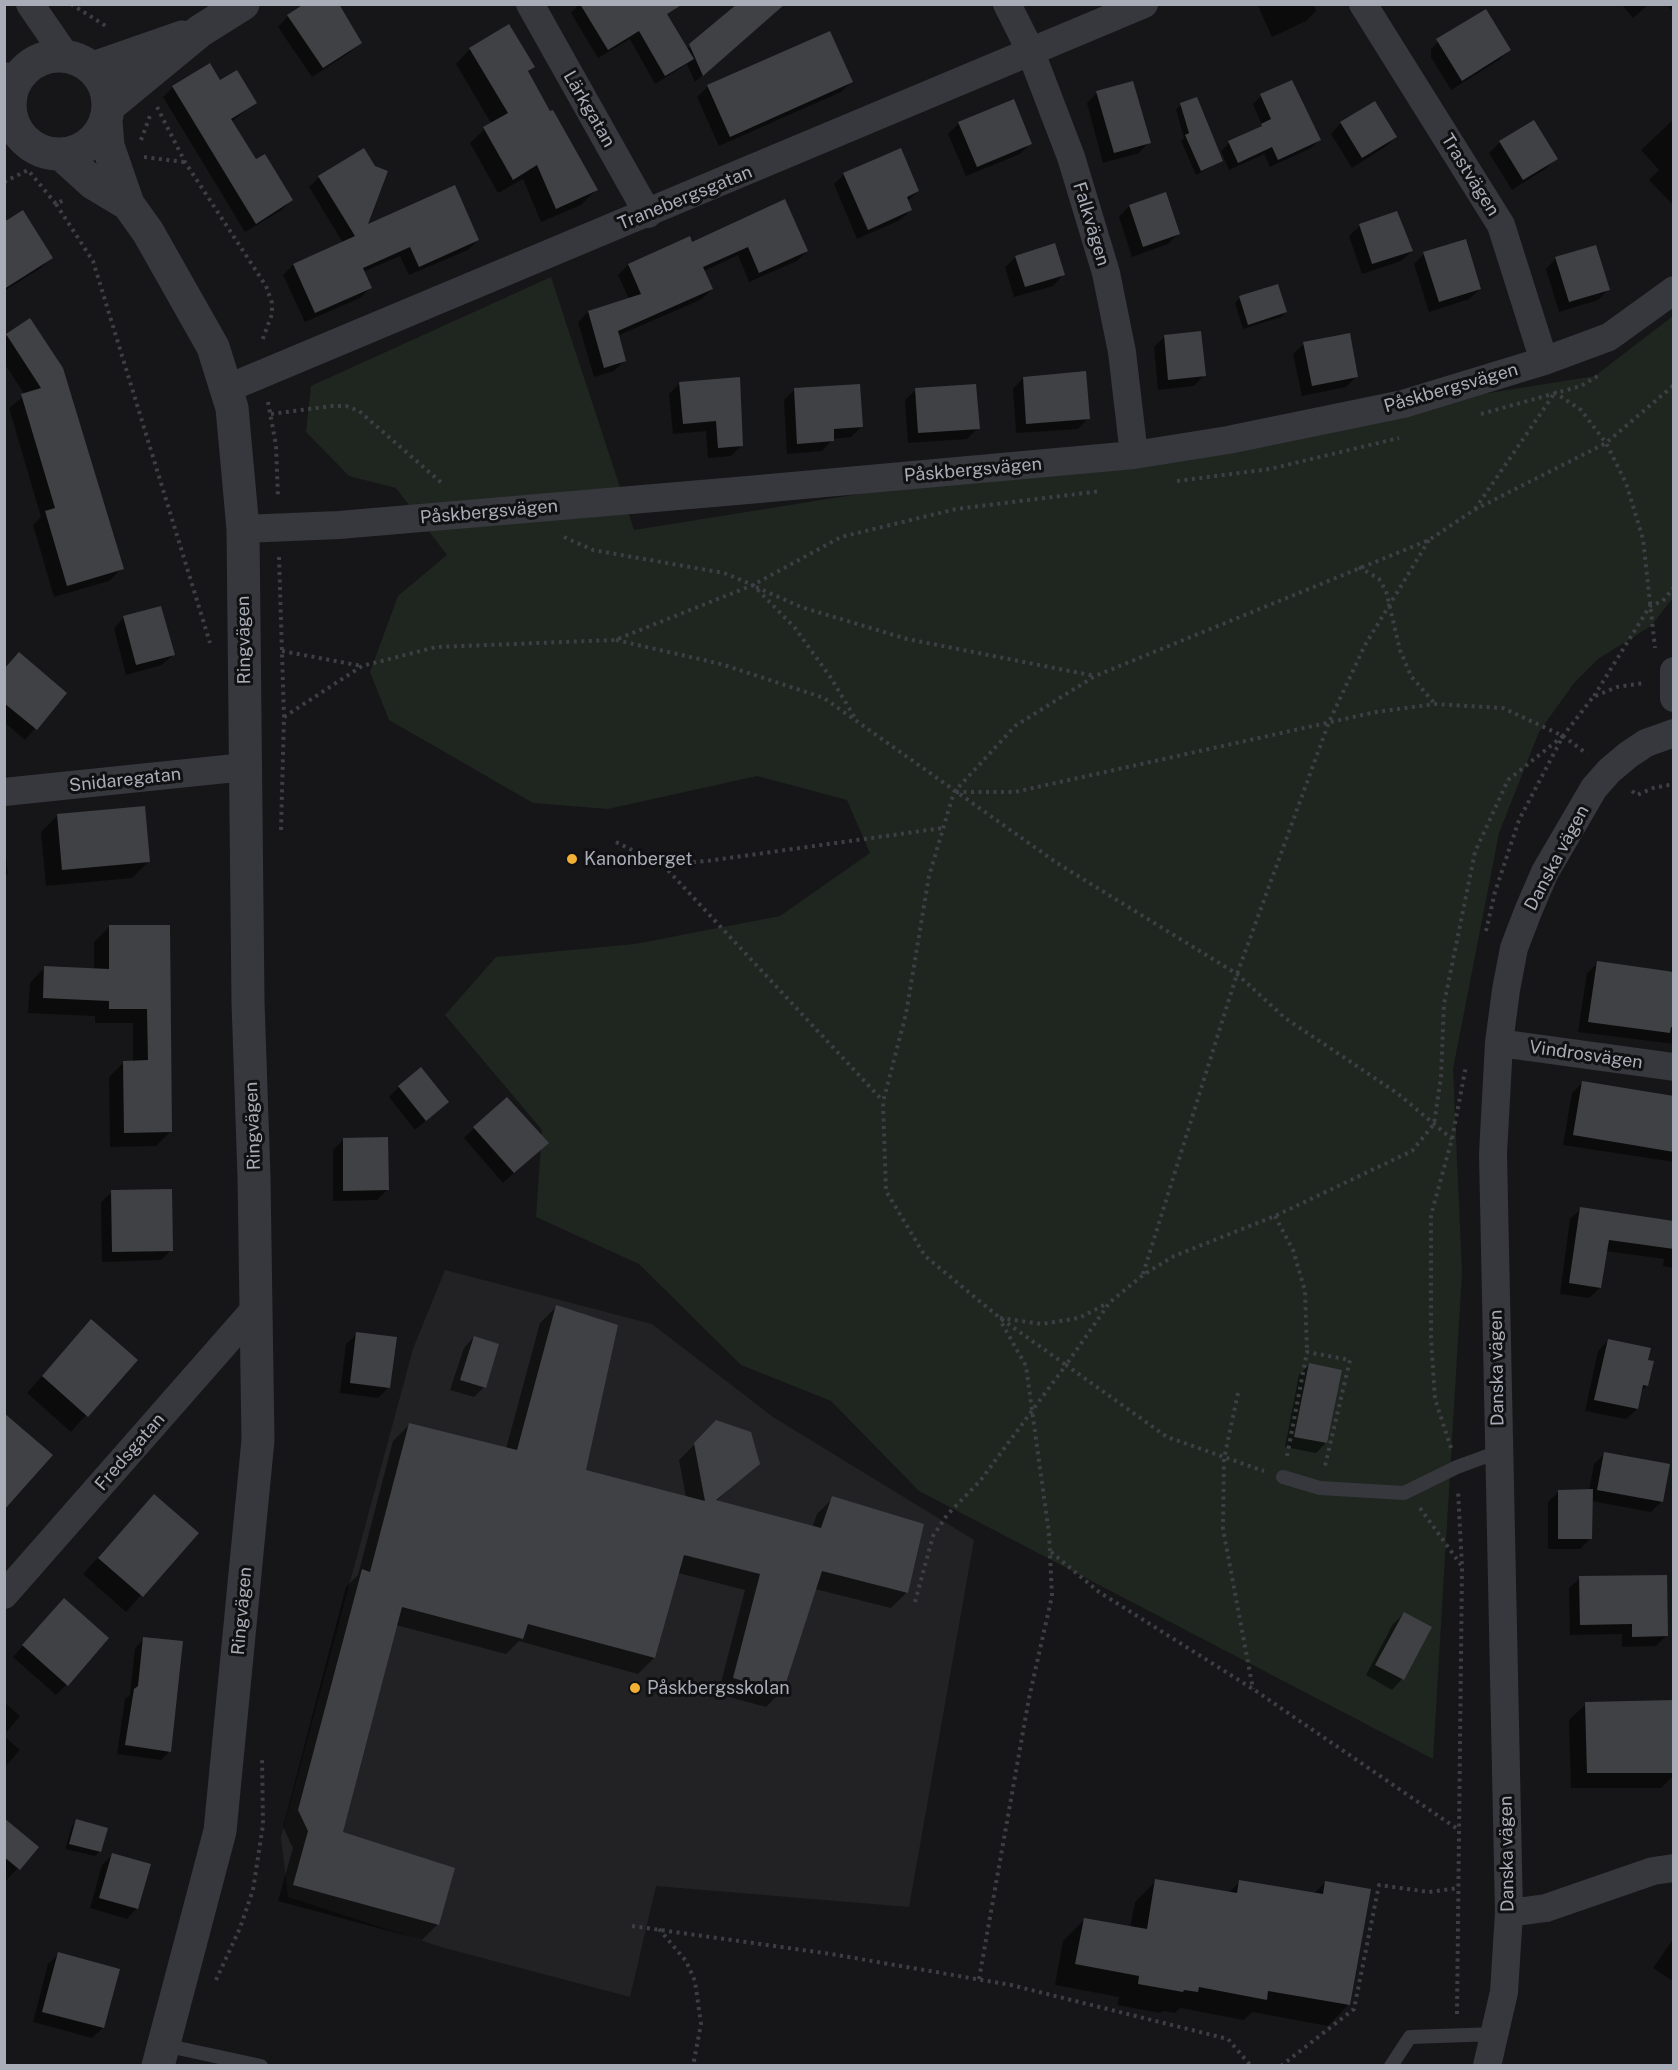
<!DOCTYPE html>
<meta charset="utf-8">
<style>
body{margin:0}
#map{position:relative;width:1678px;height:2070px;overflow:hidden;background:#161618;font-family:"Public Sans",sans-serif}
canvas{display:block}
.frame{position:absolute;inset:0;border:6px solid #a8adb8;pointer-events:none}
</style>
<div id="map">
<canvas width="1678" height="2070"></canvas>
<div class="frame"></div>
</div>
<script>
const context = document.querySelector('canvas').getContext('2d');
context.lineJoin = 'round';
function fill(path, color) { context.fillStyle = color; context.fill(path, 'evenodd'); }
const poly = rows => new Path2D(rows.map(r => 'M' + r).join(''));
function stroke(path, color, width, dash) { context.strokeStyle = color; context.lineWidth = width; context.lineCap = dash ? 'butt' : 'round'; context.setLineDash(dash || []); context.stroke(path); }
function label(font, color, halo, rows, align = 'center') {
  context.font = font + ' "Public Sans",sans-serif'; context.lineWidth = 6; context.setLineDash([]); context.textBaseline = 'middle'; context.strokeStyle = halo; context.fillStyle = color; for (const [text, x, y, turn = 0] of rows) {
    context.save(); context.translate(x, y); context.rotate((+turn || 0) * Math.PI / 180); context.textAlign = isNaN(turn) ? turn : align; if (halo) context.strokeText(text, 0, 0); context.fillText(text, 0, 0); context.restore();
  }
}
const built = poly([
 [445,1270,652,1324,773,1417,974,1540,909,1907,656,1886,630,1997,441,1947,288,1897,281,1837,413,1349]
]);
const green = poly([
 [551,277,634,530,1595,376,1673,316,1673,598,1651,626,1598,659,1574,683,1539,732,1499,833,1453,1069,1462,1272,1433,1759,919,1491,831,1401,741,1365,639,1264,536,1217,542,1130,445,1015,496,957,635,944,780,916,870,853,847,800,757,776,608,809,533,803,389,720,370,672,398,596,447,555,396,488,349,476,306,432,311,386]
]);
const shadow = poly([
 [579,4,659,4,686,49,784,4,695,82,687,64,655,84,630,39,598,58,571,13],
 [1260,4,1314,4,1316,11,1306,21,1272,37,1258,6],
 [1621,4,1649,4,1633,18],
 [1666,4,1674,4,1674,13],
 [288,16,360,43,349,53,312,77,278,27],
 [1442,38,1509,50,1499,60,1451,90,1431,57,1431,49],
 [470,49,533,67,527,73,596,190,581,205,541,222,523,179,498,193,470,143,491,123,456,64],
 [220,82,255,103,231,122,255,161,291,200,282,210,245,232,163,97,173,87],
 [851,82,841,92,719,146,697,97,708,86],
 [1291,82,1319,140,1311,148,1270,167,1264,154,1229,170,1221,151,1229,143,1257,130,1262,125,1253,104,1261,96],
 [1097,93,1149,142,1139,153,1103,163,1087,103],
 [1181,105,1221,161,1196,175,1181,141,1184,138,1176,109],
 [1674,119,1674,206,1649,180,1659,170,1641,150],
 [1534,122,1556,159,1545,169,1512,190,1489,153,1500,142],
 [959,123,1031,143,1020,154,966,176,948,134],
 [1341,123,1396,137,1385,147,1352,168,1331,134],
 [363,150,366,227,478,240,468,250,409,275,400,256,363,272,370,288,360,298,305,322,283,275,293,265,343,243,309,187,319,177],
 [844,174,918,191,907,202,911,210,900,220,857,239,834,184],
 [1165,194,1178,234,1168,244,1132,257,1119,217,1129,206],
 [784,201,807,251,797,261,749,282,738,255,704,271,712,289,702,299,617,336,624,361,614,371,594,377,578,322,588,312,629,299,618,275,628,265,689,238,692,244],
 [4,223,51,258,41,268,4,291],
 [1360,226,1412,251,1401,261,1362,274,1349,236],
 [1424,254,1480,289,1469,299,1429,312,1414,264],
 [1016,257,1063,275,1053,286,1014,297,1005,267],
 [1556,258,1608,290,1598,300,1559,312,1546,269],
 [1240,298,1286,312,1281,317,1243,329,1235,303],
 [30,320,122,568,109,581,54,597,33,525,41,517,9,408,25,395,4,363,4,338],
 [1164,337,1204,375,1194,386,1158,390,1154,347],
 [1304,344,1357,376,1346,387,1302,396,1293,354],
 [1023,378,1088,418,1078,429,1016,433,1013,389],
 [680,383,742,445,731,456,708,458,706,431,673,434,669,394],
 [794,390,861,427,851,437,833,439,822,451,787,454,784,400],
 [916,390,978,428,967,439,908,443,905,400],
 [124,617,173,655,162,665,126,675,114,628],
 [4,669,61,698,25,740,4,722],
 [57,816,148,862,132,878,46,886,41,832],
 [4,838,8,874,4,878],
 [168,926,171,1131,156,1146,110,1147,109,1077,124,1062,133,1062,133,1023,95,1023,95,1016,28,1013,30,983,45,967,94,970,94,942,109,927],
 [1598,963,1669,972,1674,967,1674,1044,1578,1032,1587,973],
 [1582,1083,1674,1098,1674,1162,1563,1145,1572,1093],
 [399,1087,447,1102,415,1130,389,1097],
 [474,1128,536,1153,503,1183,464,1138],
 [343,1140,387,1190,377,1200,333,1201,333,1150],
 [112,1192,171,1250,161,1260,102,1262,101,1202],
 [1581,1209,1674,1221,1674,1268,1663,1266,1664,1259,1606,1251,1600,1288,1589,1298,1560,1294,1570,1219],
 [556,1307,584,1471,686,1497,679,1460,717,1422,758,1463,715,1502,812,1528,817,1514,833,1498,907,1592,891,1608,815,1589,782,1691,766,1707,718,1694,745,1590,678,1573,654,1658,638,1674,519,1641,506,1654,396,1625,341,1833,438,1924,422,1940,278,1901,293,1848,283,1827,346,1587,358,1575,393,1441,409,1425,506,1449,540,1323],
 [357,1334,389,1387,378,1398,340,1393,346,1344],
 [76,1337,135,1360,71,1432,27,1393],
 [474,1337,484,1387,474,1397,450,1390,464,1348],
 [1608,1340,1646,1361,1647,1385,1640,1392,1637,1409,1626,1419,1585,1411,1598,1351],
 [1309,1365,1326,1443,1316,1453,1285,1447,1299,1375],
 [1605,1453,1662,1501,1651,1512,1591,1501,1591,1538,1580,1549,1548,1549,1548,1502,1559,1491,1589,1491,1594,1464],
 [154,1496,196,1533,126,1612,83,1574],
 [1580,1578,1666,1636,1656,1646,1622,1647,1622,1634,1570,1635,1569,1588],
 [53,1611,66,1685,56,1695,13,1657],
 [1404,1614,1430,1628,1402,1679,1392,1690,1366,1675,1393,1624],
 [144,1639,170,1751,161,1760,117,1754,125,1699,130,1695,135,1648],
 [1674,1701,1674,1775,1661,1788,1571,1788,1569,1720,1586,1704],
 [4,1702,20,1716,4,1735],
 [4,1736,20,1750,4,1768],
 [4,1820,37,1847,4,1883],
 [76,1821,100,1851,95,1856,65,1849,72,1826],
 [113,1854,137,1908,127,1919,90,1908,102,1865],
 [1156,1881,1228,1893,1240,1882,1313,1894,1326,1882,1349,2004,1328,2026,1252,2012,1244,2020,1180,2008,1175,2013,1163,2011,1160,2013,1117,2005,1119,1997,1055,1985,1063,1941,1084,1920,1130,1928,1135,1902],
 [1674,1938,1674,1982,1653,1968],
 [59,1954,103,2028,92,2038,33,2022,48,1964]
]);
const building = poly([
 [304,4,339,4,362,43,323,68,287,15],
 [580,4,683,4,667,14,694,59,665,76,639,31,608,50],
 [737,4,785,4,703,76,689,44],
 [1486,9,1511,50,1462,81,1436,39],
 [509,24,535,67,528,71,550,111,553,110,598,190,556,209,537,165,513,180,483,127,508,113,469,48],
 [830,31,853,82,730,137,707,85],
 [210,63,220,80,237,70,257,103,231,119,256,159,265,154,293,200,256,224,172,86],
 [1292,80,1321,140,1278,160,1272,147,1238,163,1228,141,1262,126,1261,124,1271,119,1260,94],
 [1133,81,1151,143,1114,153,1096,91],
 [1197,97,1223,161,1201,171,1185,135,1189,133,1180,103],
 [1014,99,1032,144,977,167,958,122],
 [1375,101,1397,137,1362,158,1340,122],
 [1534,120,1558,159,1523,180,1499,141],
 [364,148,375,166,388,171,368,224,455,185,479,240,419,267,410,247,363,268,372,288,315,313,293,264,355,236,318,176],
 [901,148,919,191,907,197,912,210,868,230,843,173],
 [1166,192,1180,234,1143,247,1129,205],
 [785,199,808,251,759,273,748,247,703,267,713,289,618,331,626,361,604,368,588,311,641,294,628,264,690,236,692,242],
 [23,210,53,258,4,289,4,222],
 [1397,211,1413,251,1372,264,1359,224],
 [1466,239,1481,289,1439,302,1423,252],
 [1055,243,1065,275,1025,287,1015,256],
 [1596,245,1610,290,1569,302,1555,257],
 [1278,284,1287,312,1248,325,1239,296],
 [30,318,63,368,124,569,67,586,45,511,55,508,21,394,41,388,6,334],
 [1201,331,1206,376,1168,380,1164,335],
 [1350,333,1358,377,1312,386,1303,342],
 [1086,371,1090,419,1026,424,1023,377],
 [740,377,743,446,718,448,716,421,683,424,679,382],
 [860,384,863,427,834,429,834,441,797,444,794,388],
 [976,384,980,429,918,433,915,388],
 [161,606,175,655,136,665,123,616],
 [19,652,67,693,37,730,4,703,4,669],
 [145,806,150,862,62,870,57,814],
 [109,925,170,925,172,1132,124,1133,123,1061,148,1060,147,1009,109,1009,109,1001,43,998,44,966,109,969],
 [1597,961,1674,972,1674,1028,1671,1027,1670,1033,1588,1022],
 [421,1067,449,1102,426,1121,398,1086],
 [1582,1081,1674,1096,1674,1152,1573,1135],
 [507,1097,549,1143,514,1173,473,1127],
 [388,1137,389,1190,343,1191,343,1138],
 [172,1189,173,1251,112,1252,111,1190],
 [1580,1207,1674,1221,1674,1249,1609,1240,1601,1288,1569,1283],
 [556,1305,618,1325,586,1470,705,1501,694,1443,716,1420,751,1432,760,1464,716,1500,821,1528,832,1496,924,1524,908,1593,822,1571,783,1692,733,1678,760,1574,684,1555,655,1658,528,1624,523,1639,402,1607,343,1832,455,1868,439,1925,293,1885,308,1831,298,1810,362,1569,370,1572,409,1423,517,1450],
 [91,1319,138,1360,88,1417,42,1376],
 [356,1332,397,1337,390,1388,350,1383],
 [474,1336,499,1344,486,1388,460,1380],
 [1608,1339,1651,1348,1648,1360,1654,1361,1648,1386,1643,1385,1638,1409,1594,1400],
 [1309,1363,1342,1370,1327,1443,1294,1437],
 [4,1413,53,1455,4,1510],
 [1604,1452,1670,1464,1663,1502,1597,1490],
 [1593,1489,1592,1539,1558,1539,1558,1490],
 [154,1494,199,1533,143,1597,98,1558],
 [1667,1575,1668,1636,1632,1637,1632,1624,1580,1625,1579,1576],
 [64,1598,109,1638,68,1686,22,1645],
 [1404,1612,1432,1627,1404,1680,1375,1665],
 [143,1637,183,1641,171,1752,125,1745,134,1689,138,1686],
 [1674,1700,1674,1773,1587,1773,1585,1702],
 [4,1818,39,1847,20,1870,4,1857],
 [76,1819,108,1828,101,1852,69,1844],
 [112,1853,151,1864,138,1909,99,1898],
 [1155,1879,1237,1893,1239,1880,1323,1894,1325,1881,1371,1889,1350,2005,1268,1991,1267,2000,1199,1987,1198,1992,1184,1990,1183,1992,1138,1984,1139,1976,1075,1964,1084,1918,1147,1929],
 [58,1952,120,1969,104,2028,42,2012]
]);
const path = poly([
 [71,4,109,28],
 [157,107,185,162,266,286,272,303,272,314,262,341],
 [141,140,151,113],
 [144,157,184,162],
 [4,182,28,170,56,204,64,200],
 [56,204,93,261,210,643],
 [1554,392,1581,410,1606,443,1626,483,1643,539,1655,648],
 [268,402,276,445,278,498],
 [271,414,332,406,346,406,359,411,444,485],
 [1481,414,1581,386,1601,374],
 [1177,481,1270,469,1399,438],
 [1475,509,1554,394],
 [564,537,593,550,724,573,753,585,795,628,831,678,855,718],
 [279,557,284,717,281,831],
 [1359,567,1379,579,1386,591,1400,650,1411,676,1435,704],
 [756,587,801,607,907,639,1095,676],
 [616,640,721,664,824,698,1057,863,1237,974,1285,1018,1397,1093,1452,1139],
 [282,651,362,666],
 [1594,696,1650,606,1663,601,1674,587],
 [284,717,362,666,436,647,615,640,753,585,841,537,956,509,1101,491],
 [1563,736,1508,780,1475,852,1444,1004,1441,1077,1434,1124,1412,1151,1275,1216,1174,1256,1143,1275,1110,1302,1066,1365,1000,1318,925,1256,886,1191,883,1102,906,1014,929,876,954,792,1015,726,1095,676,1429,540,1474,510,1606,443,1674,385],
 [1632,791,1637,795,1653,788,1674,784],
 [956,792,1015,792,1376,712,1435,704,1503,708,1563,736,1587,754],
 [616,842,662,865,707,861,943,828],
 [663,865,883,1101],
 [1486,931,1495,892,1519,820,1563,736,1593,697,1617,687,1644,683],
 [1275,1216,1293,1250,1305,1291,1307,1352],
 [1143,1274,1237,974,1329,722,1365,645,1429,540],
 [1000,1318,1042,1324,1079,1318,1108,1303],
 [1238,1393,1224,1459,1223,1529,1253,1689],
 [1451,1448,1435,1399,1431,1338,1431,1215,1452,1139,1466,1066],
 [1287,1456,1307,1352,1350,1360,1325,1466],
 [1420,1508,1461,1565],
 [1051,1552,1099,1592,1253,1689,1459,1830],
 [915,1602,933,1536,947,1515,980,1481,1066,1365,1167,1437,1264,1471],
 [632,1926,831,1954,1011,1985,1228,2039,1251,2066],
 [659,1929,686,1961,695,1981,701,2024,693,2066],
 [979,1979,1029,1698,1052,1596,1049,1534,1026,1366,1000,1320],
 [216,1980,240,1928,253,1890,263,1825,262,1756],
 [1457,2014,1462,1567,1458,1490],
 [1281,2066,1354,2009,1379,1885,1429,1892,1459,1888]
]);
const service = poly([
 [1283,1477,1320,1488,1404,1493,1457,1467,1498,1452],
 [164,2045,261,2066],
 [1391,2066,1410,2037,1496,2034]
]);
const minor = poly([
 [30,4,65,55],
 [530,4,648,214],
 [1007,4,1030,50,1071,157,1106,273,1122,352,1134,455],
 [1363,4,1501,225,1544,361],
 [4,76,16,80],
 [226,389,1144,4],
 [243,529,339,525,748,490,1134,455,1228,440,1403,404,1544,361,1609,337,1674,290],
 [1674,671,1674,698],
 [4,792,245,767],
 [1499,1043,1674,1067],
 [4,1595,255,1309],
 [1509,1913,1546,1908,1653,1871,1674,1868],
 [1487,2066,1504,1992,1509,1913,1493,1154,1499,1043,1506,990,1514,948,1529,909,1545,872,1594,788,1609,771,1628,755,1646,743,1674,733]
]);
const tertiary = poly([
 '10 105a49 49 0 1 1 98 0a49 49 0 1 1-98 0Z',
 [93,68,182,37],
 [109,106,200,31,243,4],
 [106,121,108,146,128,204,148,232,213,347,232,408,243,529,248,1002,254,1177,258,1440,220,1831,158,2066],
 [61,154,93,183,128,204]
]);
const markers = [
 [572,859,6,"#f2b134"],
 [635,1688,6,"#f2b134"]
];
const streetNames = [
 ["Lärkgatan",589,109,60],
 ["Trastvägen",1470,175,58],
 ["Tranebergsgatan",685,198,-22],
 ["Falkvägen",1091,224,73],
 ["Påskbergsvägen",1451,388,-16],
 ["Påskbergsvägen",973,470,-5],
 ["Påskbergsvägen",489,512,-5],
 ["Ringvägen",244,640,-91],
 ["Snidaregatan",125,780,-6],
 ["Danska vägen",1557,858,-62],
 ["Vindrosvägen",1586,1055,8],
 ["Ringvägen",253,1126,-92],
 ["Danska vägen",1497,1368,-91],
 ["Fredsgatan",130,1452,-49],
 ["Ringvägen",242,1611,-85],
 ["Danska vägen",1507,1854,-91]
];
const poiNames = [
 ["Kanonberget",584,859],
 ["Påskbergsskolan",647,1688]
];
fill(built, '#222225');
fill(green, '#1e261f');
fill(shadow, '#0007');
fill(building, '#404145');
stroke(path, '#3d3f44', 4, [3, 4.5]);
stroke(service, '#37383d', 14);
stroke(minor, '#37383d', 28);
stroke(tertiary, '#37383d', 33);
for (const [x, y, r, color] of markers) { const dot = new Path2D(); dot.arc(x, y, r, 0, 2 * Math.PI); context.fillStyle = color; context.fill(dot); stroke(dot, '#111113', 2); }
label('18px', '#a8adb8', '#111113', streetNames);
label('18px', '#a8adb8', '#111113', poiNames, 'left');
</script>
